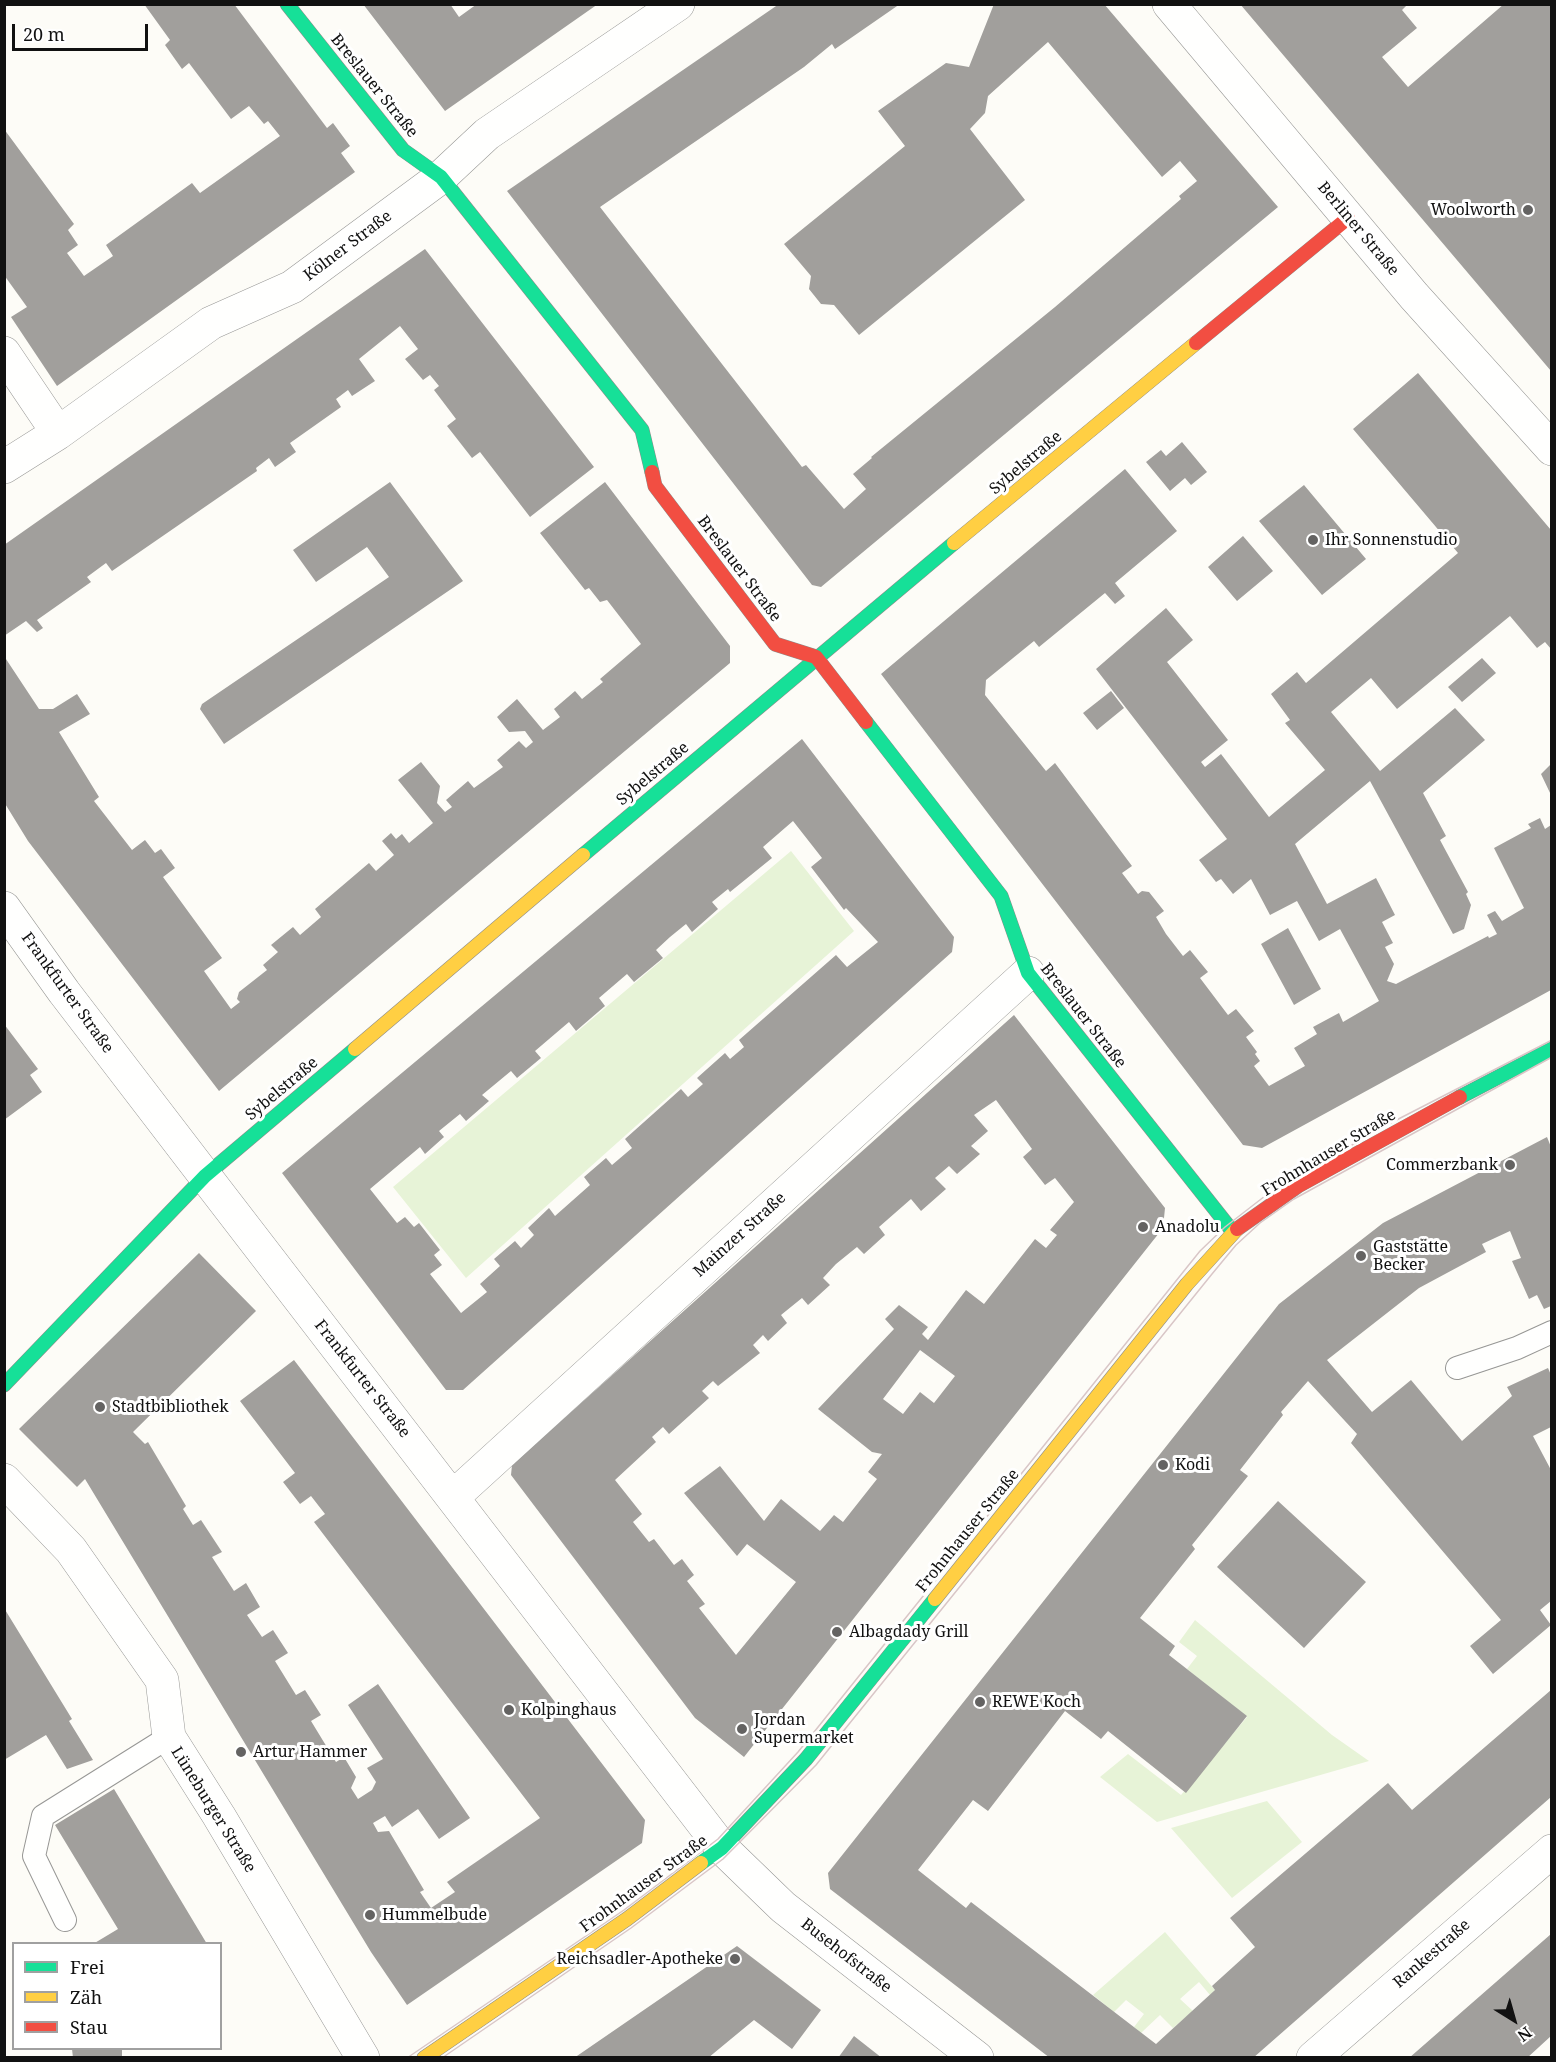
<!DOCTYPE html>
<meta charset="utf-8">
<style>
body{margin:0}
#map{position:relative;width:1556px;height:2062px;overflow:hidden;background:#fdfcf7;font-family:"Noto Serif",serif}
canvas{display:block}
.frame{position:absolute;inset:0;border:6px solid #111;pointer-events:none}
.legend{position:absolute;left:12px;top:1942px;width:210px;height:108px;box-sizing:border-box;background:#fff;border:2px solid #a0a0a0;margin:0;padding:8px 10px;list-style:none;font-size:18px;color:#111}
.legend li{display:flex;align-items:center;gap:12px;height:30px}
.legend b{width:30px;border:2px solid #a0a0a0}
.north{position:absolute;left:1484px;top:1990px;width:60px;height:60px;-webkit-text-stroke:4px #fff;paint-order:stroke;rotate:143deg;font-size:16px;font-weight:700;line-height:24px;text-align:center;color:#111}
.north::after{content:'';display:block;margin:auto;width:21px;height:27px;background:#111;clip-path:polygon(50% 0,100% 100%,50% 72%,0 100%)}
.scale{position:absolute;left:12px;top:24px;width:136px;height:27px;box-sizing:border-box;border:3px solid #111;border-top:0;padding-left:8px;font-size:18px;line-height:21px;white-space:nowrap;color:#111;-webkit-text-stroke:4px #fff;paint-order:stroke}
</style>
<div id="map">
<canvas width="1556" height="2062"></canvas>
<div class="frame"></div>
<ul class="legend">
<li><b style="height:8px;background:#16e098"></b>Frei</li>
<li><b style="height:8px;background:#ffcf43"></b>Zäh</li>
<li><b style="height:8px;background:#f24e42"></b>Stau</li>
</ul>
<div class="north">N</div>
<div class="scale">20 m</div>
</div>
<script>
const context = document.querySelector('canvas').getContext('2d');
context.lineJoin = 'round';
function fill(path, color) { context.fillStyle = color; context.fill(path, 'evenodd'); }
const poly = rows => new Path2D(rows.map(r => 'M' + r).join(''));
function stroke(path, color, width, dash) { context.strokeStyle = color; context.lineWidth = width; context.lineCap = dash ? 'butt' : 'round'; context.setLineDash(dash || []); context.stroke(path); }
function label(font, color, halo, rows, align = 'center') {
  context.font = font + ' "Noto Serif",serif'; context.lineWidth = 6; context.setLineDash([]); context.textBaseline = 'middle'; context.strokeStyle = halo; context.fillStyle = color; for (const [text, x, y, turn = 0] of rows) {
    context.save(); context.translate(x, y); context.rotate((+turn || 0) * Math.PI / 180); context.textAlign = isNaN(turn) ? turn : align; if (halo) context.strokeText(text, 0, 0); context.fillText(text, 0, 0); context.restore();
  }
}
const green = poly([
 [791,851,854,931,466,1278,393,1187],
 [1195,1620,1332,1735,1369,1761,1157,1822,1100,1777,1128,1754,1181,1795,1247,1717,1187,1669,1197,1656,1179,1642],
 [1267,1801,1302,1842,1232,1898,1171,1828],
 [1165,1932,1215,1990,1210,1995,1199,1982,1180,1999,1193,2011,1173,2028,1160,2015,1141,2033,1134,2027,1144,2014,1126,2000,1114,2012,1093,1995]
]);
const building = poly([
 [144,4,234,4,327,128,333,123,350,146,341,153,355,172,57,386,11,317,27,307,4,275,4,129,74,224,68,230,78,245,67,253,84,276,113,256,106,245,192,183,200,193,280,136,268,121,264,124,249,106,231,119,189,63,182,69,165,45,170,40],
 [363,4,450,4,459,17,477,4,598,4,445,111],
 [779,4,900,4,835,49,832,44,804,67,600,207,802,467,806,465,844,509,866,489,853,474,872,458,871,457,1055,307,1181,199,1179,196,1197,181,1180,161,1162,177,1048,42,988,96,985,113,970,129,1025,200,859,335,834,305,821,304,809,289,811,276,784,244,905,146,878,111,946,63,969,67,994,4,1104,4,1278,207,821,587,812,585,507,191],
 [1240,4,1408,4,1402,10,1417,28,1382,57,1408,87,1504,4,1551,4,1551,371],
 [425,249,594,467,530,517,480,452,472,458,447,426,456,419,434,390,439,386,430,375,423,380,405,359,418,349,400,326,359,359,375,381,352,396,348,390,336,399,341,407,290,443,296,452,275,467,269,458,256,468,257,471,112,571,106,563,87,577,91,582,37,620,43,628,37,632,26,621,4,636,4,545],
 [1418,373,1551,530,1551,649,1545,642,1537,648,1510,616,1397,709,1371,678,1331,712,1380,771,1455,708,1485,740,1423,793,1446,836,1440,840,1468,892,1466,894,1471,905,1464,929,1453,934,1370,781,1295,844,1327,904,1376,878,1395,915,1382,922,1393,943,1385,947,1394,964,1387,981,1396,984,1488,936,1489,938,1497,934,1487,915,1495,911,1502,921,1524,908,1494,848,1531,828,1528,824,1540,818,1545,829,1551,825,1551,990,1262,1148,1243,1145,881,674,1125,469,1177,531,1115,583,1125,596,1115,604,1105,593,1039,647,1034,641,986,680,985,695,1046,771,1055,763,1132,866,1122,873,1138,894,1142,891,1149,892,1164,911,1156,917,1166,934,1183,956,1190,950,1208,972,1200,978,1228,1015,1236,1009,1254,1031,1246,1037,1257,1052,1255,1054,1260,1061,1254,1066,1269,1086,1305,1066,1294,1048,1317,1034,1313,1027,1339,1013,1343,1022,1379,1001,1340,929,1319,941,1297,901,1270,915,1251,879,1233,894,1221,879,1216,882,1199,860,1227,839,1096,669,1166,608,1193,640,1167,662,1228,740,1201,762,1205,767,1221,754,1269,817,1325,770,1285,723,1290,720,1271,694,1297,672,1306,683,1458,553,1353,429],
 [1182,442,1207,472,1191,485,1185,478,1170,491,1146,462,1161,450,1166,456],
 [390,482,463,581,224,744,200,709,202,704,389,577,367,547,316,582,293,550],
 [605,482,730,646,730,663,219,1091,28,841,4,802,4,656,39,709,53,709,77,694,90,714,59,732,99,797,94,801,132,850,145,840,155,853,161,849,175,868,163,877,222,958,204,971,231,1009,240,1002,237,999,239,992,267,970,263,965,278,952,271,945,293,927,300,935,321,917,315,909,369,863,376,871,394,855,382,841,391,833,396,839,402,834,409,843,433,823,398,780,421,762,440,786,437,803,445,812,452,807,446,800,468,781,474,788,503,767,497,760,519,741,526,748,533,742,525,731,509,732,497,717,517,699,543,730,560,717,554,709,575,691,582,699,603,682,600,679,641,644,607,600,600,602,589,588,585,590,540,533],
 [1304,485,1366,559,1322,595,1259,521],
 [1243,536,1273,571,1237,601,1208,567],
 [1482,658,1496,673,1462,702,1448,687],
 [1111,691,1124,708,1097,730,1083,713],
 [802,739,954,937,952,952,463,1390,446,1390,282,1173],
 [793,821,822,858,811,867,844,910,846,908,878,942,847,967,836,955,739,1040,744,1047,730,1059,725,1053,697,1078,703,1084,688,1097,681,1089,625,1139,632,1148,612,1165,606,1158,584,1177,590,1185,555,1216,549,1208,528,1228,534,1235,521,1248,515,1241,494,1259,500,1266,480,1284,487,1292,461,1313,430,1274,442,1265,434,1255,440,1250,419,1223,414,1227,405,1217,397,1223,370,1189,420,1147,425,1154,444,1137,439,1131,460,1114,466,1121,489,1101,482,1095,511,1071,517,1078,541,1058,535,1051,569,1022,576,1031,605,1006,599,998,627,974,634,982,663,958,656,950,670,937,686,924,692,932,718,909,712,902,728,889,730,892,772,858,763,847],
 [1551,764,1551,795,1541,774],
 [1288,928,1321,989,1294,1005,1261,944],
 [1014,1015,1165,1208,1163,1228,744,1757,695,1718,511,1475,512,1465],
 [996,1100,1032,1149,1023,1157,1045,1185,1055,1178,1074,1202,1050,1230,1057,1235,1046,1248,1035,1239,984,1304,966,1290,928,1340,922,1334,928,1327,899,1305,885,1319,894,1329,818,1409,872,1452,882,1454,868,1472,877,1479,843,1522,834,1515,820,1531,781,1499,764,1521,720,1466,684,1493,737,1556,747,1544,796,1582,736,1655,699,1608,705,1604,687,1581,694,1575,682,1559,674,1565,654,1539,649,1542,633,1522,642,1514,615,1480,656,1442,652,1437,663,1427,669,1434,709,1398,702,1391,713,1381,718,1386,760,1353,753,1345,763,1335,768,1341,787,1323,781,1315,802,1298,808,1305,830,1285,823,1278,836,1264,857,1247,864,1254,885,1235,879,1227,911,1199,921,1211,946,1189,935,1178,949,1166,957,1174,980,1154,971,1146,988,1131,974,1115],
 [920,1350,955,1376,934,1403,920,1392,903,1414,883,1399],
 [4,1024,38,1069,30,1075,42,1092,4,1120],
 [1547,1137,1551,1147,1551,1306,1544,1309,1537,1295,1529,1299,1512,1261,1521,1258,1510,1231,1482,1244,1486,1252,1419,1288,1327,1360,1372,1412,1411,1380,1462,1441,1512,1396,1507,1387,1548,1368,1551,1375,1551,1427,1533,1436,1551,1470,1551,1601,1540,1610,1551,1625,1493,1674,1470,1646,1501,1620,1351,1443,1357,1434,1308,1381,1281,1412,1283,1415,1240,1470,1248,1476,1192,1545,1195,1549,1140,1618,1175,1646,1169,1655,1247,1716,1186,1793,1108,1731,1101,1739,1065,1711,988,1811,973,1800,918,1870,966,1908,971,1902,1156,2044,1215,1990,1212,1986,1255,1947,1230,1918,1388,1783,1412,1810,1551,1690,1551,1797,1253,2058,1050,2058,830,1889,828,1873,1279,1304,1383,1223],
 [199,1253,256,1311,133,1432,145,1444,148,1442,186,1506,183,1509,193,1525,201,1520,222,1552,212,1557,234,1591,246,1583,260,1607,247,1615,262,1637,273,1630,288,1653,275,1661,296,1695,305,1690,321,1715,311,1721,336,1762,344,1757,356,1777,351,1788,358,1799,372,1790,376,1782,367,1768,383,1759,348,1705,378,1684,470,1818,439,1839,418,1809,392,1827,385,1816,373,1823,378,1832,389,1831,424,1890,420,1892,431,1908,455,1892,447,1882,540,1818,314,1522,325,1514,311,1496,300,1504,283,1482,295,1473,240,1401,294,1360,645,1820,642,1843,407,2005,371,1952,85,1479,77,1487,19,1429],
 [1278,1501,1366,1582,1304,1648,1217,1567],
 [4,1608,72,1719,69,1721,93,1760,67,1769,46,1735,4,1760],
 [114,1789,207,1944,93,1944,118,1929,55,1825],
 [1551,1934,1551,2036,1527,2058,1409,2058],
 [737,1946,821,2010,792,2049,754,2020,708,2058,574,2058],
 [854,2036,882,2058,838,2058],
 [72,2049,122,2049,122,2058,73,2058]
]);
const lane = poly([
 [1457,1368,1517,1348,1552,1332],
 [65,1920,34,1856,43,1816,169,1737]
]);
const street = poly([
 [1169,4,1414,296,1552,449],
 [4,353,58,433],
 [4,467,58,433,211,323,292,287,441,177,487,134,678,4],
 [4,908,64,992,205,1176,722,1848,783,1907,977,2058],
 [4,1480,71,1550,162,1680,169,1737,219,1816,363,2058],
 [453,1497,1028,973],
 [1313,2058,1552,1851]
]);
const fast = poly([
 [287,4,403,150,441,177,642,430,652,472],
 [866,722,1001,896,1028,973,1233,1232],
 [583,855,954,543],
 [1460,1097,1552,1049],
 [4,1385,205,1176,355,1049],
 [701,1863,722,1848,806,1759,935,1599]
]);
const slow = poly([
 [954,543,1196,343],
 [355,1049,583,855],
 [935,1599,1187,1284,1237,1229],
 [424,2058,627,1919,701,1863]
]);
const jam = poly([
 [1196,343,1348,218],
 [652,472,655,486,775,644,816,657,866,722],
 [1237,1229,1298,1186,1460,1097]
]);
const tram = poly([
 [407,2058,624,1910,718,1839,798,1752,1200,1251,1225,1227,1265,1196,1379,1129,1552,1040],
 [442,2058,631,1928,723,1859,816,1765,1212,1274,1236,1245,1260,1223,1294,1199,1552,1057]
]);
const markers = [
 [1528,210,6,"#646362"],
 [1313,540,6,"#646362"],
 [1510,1165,6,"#646362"],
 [1143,1227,6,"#646362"],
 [1361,1256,6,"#646362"],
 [100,1407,6,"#646362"],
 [1163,1465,6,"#646362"],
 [837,1632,6,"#646362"],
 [980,1702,6,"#646362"],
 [509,1710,6,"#646362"],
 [742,1729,6,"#646362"],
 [241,1752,6,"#646362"],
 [370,1915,6,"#646362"],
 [735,1959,6,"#646362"]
];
const streetNames = [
 ["Breslauer Straße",374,86,51],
 ["Berliner Straße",1358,229,50],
 ["Kölner Straße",348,246,-37],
 ["Sybelstraße",1026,463,-40],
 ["Breslauer Straße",739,569,53],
 ["Sybelstraße",653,774,-40],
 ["Frankfurter Straße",67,993,54],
 ["Breslauer Straße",1083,1016,52],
 ["Sybelstraße",282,1089,-40],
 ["Frohnhauser Straße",1329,1153,-31],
 ["Mainzer Straße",740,1235,-42],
 ["Frankfurter Straße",362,1379,52],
 ["Frohnhauser Straße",968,1531,-51],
 ["Lüneburger Straße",213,1810,58],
 ["Frohnhauser Straße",644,1884,-36],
 ["Rankestraße",1432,1954,-41],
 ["Busehofstraße",846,1956,38]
];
const poiNames = [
 ["Woolworth",1516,210,"right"],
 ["Ihr Sonnenstudio",1325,540],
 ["Commerzbank",1498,1165,"right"],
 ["Anadolu",1155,1227],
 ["Gaststätte",1373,1247],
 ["Becker",1373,1265],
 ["Stadtbibliothek",112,1407],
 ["Kodi",1175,1465],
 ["Albagdady Grill",849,1632],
 ["REWE Koch",992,1702],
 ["Kolpinghaus",521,1710],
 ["Jordan",754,1720],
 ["Supermarket",754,1738],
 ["Artur Hammer",253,1752],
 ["Hummelbude",382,1915],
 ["Reichsadler-Apotheke",723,1959,"right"]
];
fill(green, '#e7f3d7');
fill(building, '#a19f9c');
stroke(lane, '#979795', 24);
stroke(street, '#979795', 34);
stroke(fast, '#8e8d8b', 15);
stroke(slow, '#8e8d8b', 15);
stroke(jam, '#8e8d8b', 15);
stroke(lane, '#fffffe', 22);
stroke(street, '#fffffe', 33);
stroke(fast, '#16e098', 14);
stroke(slow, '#ffcf43', 14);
stroke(jam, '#f24e42', 14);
stroke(tram, '#d9c6c7', 1.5);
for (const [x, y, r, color] of markers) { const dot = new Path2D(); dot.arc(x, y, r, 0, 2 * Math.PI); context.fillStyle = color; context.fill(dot); stroke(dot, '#fff', 2); }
label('16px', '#111', '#fff', streetNames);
label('16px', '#111', '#fff', poiNames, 'left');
</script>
